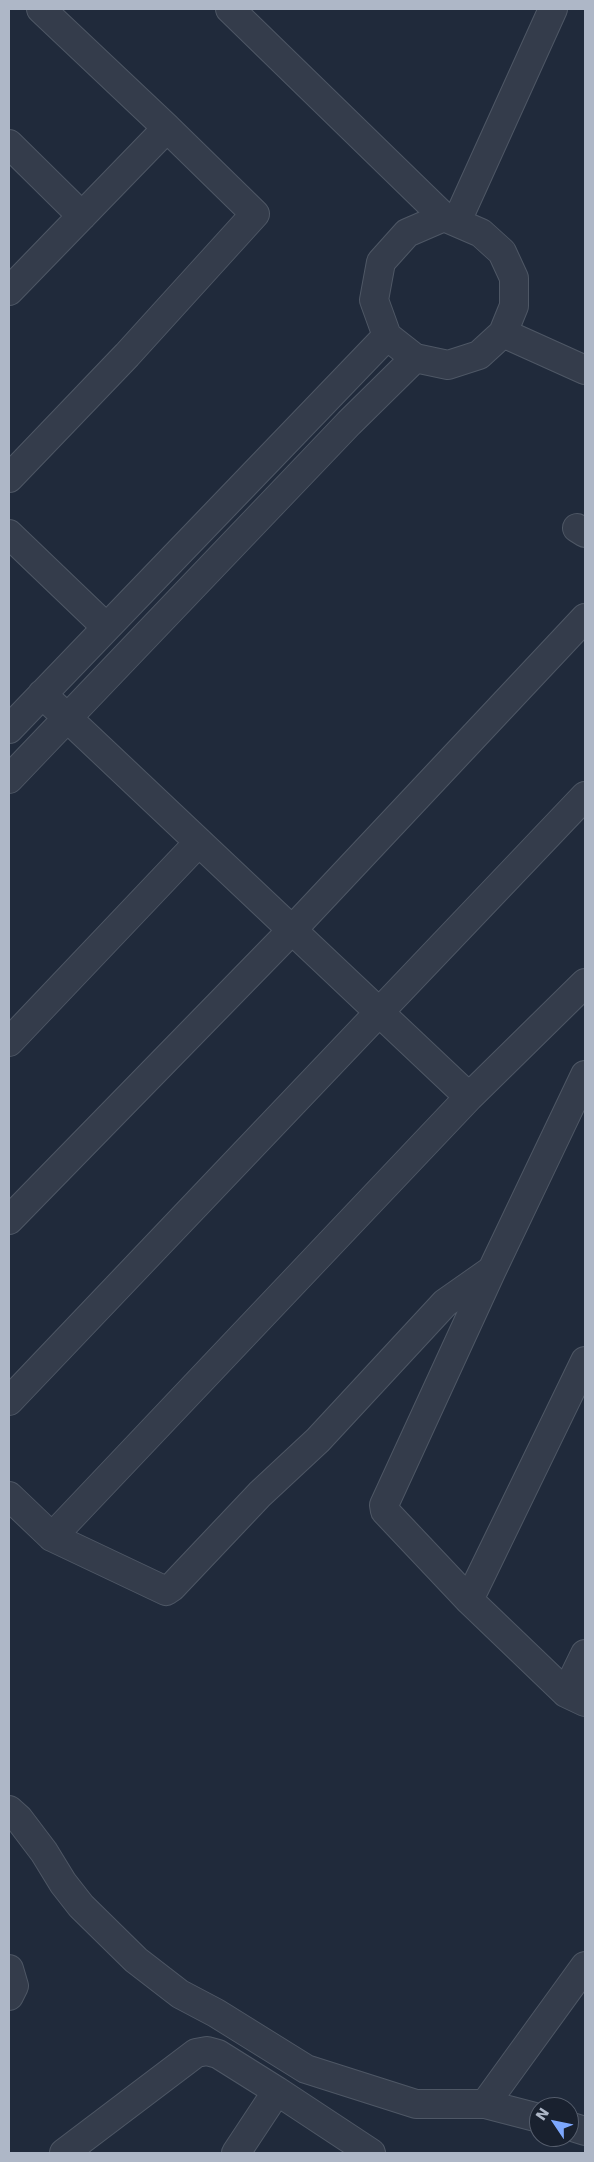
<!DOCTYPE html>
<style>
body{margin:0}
#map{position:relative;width:594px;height:2162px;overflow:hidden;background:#202a3b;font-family:"DejaVu Sans",sans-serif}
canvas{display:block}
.frame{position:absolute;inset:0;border:10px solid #aeb7c7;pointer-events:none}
.north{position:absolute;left:529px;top:2097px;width:50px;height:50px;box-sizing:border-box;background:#19212f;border:1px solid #555d6c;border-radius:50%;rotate:304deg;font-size:14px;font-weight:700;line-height:20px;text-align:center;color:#aeb7c7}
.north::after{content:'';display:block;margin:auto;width:18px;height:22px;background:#7da8fe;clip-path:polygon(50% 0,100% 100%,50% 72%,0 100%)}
</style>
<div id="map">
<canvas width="594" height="2162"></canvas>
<div class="frame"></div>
<div class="north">N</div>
</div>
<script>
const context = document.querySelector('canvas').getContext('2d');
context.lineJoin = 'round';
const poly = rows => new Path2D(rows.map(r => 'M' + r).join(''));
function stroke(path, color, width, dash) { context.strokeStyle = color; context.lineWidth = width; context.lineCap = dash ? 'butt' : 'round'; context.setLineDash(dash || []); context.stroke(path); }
const minor = poly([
 [41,9,167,128],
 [230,9,444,217],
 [9,144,82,216],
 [444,217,481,233,502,252,514,278,514,306,503,333,479,355,448,365,415,358,387,336,374,300,381,262,407,233,444,217],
 [457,221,553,9],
 [9,291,167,128,255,214,127,355,9,478],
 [503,333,585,370],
 [577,528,585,533],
 [9,534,106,627],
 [42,694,469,1097,585,983],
 [9,729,387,336],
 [9,779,349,423,415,358],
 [9,1042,199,842],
 [9,1220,292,930,585,618],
 [492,1270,585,1075],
 [9,1401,585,796],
 [9,1496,52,1537,166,1591,172,1587,260,1494,318,1440,445,1303,492,1270,384,1505,385,1511,469,1600,566,1693,585,1702],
 [52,1537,469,1097],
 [469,1600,585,1361],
 [566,1693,585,1654],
 [9,1810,19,1819,44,1852,63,1883,81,1906,136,1960,180,1994,216,2013,306,2069,416,2104,485,2104,539,2118],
 [9,1969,14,1986,9,1996],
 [485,2104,585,1966],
 [569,2126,585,2131],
 [64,2153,196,2053,207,2051,218,2054,277,2091,371,2153],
 [236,2153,277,2091]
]);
stroke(minor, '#4e5765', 30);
stroke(minor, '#343c4b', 28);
</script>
